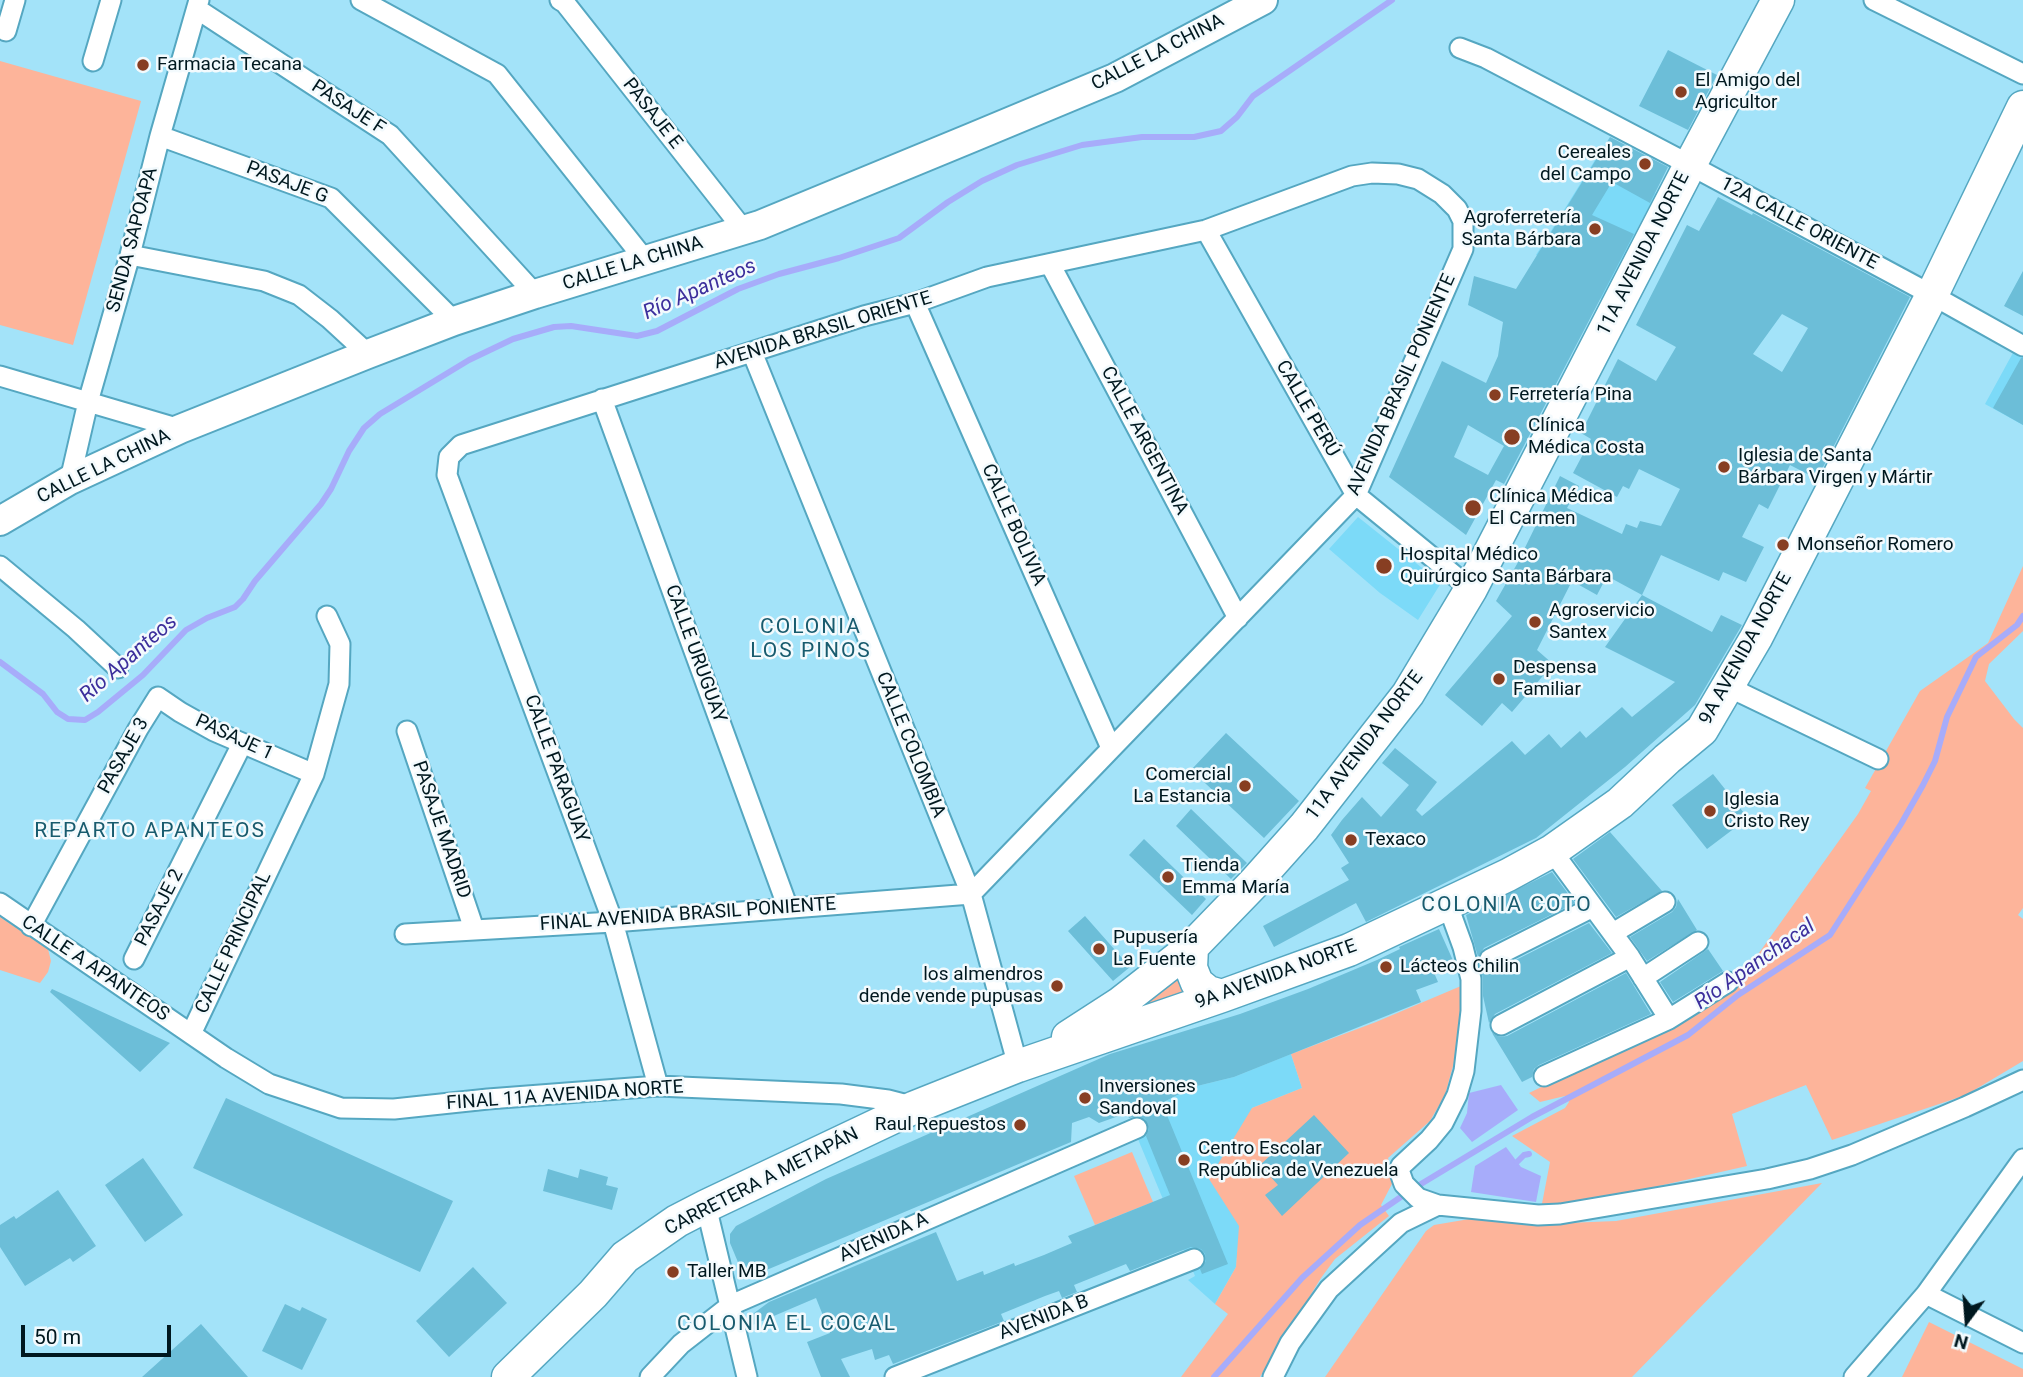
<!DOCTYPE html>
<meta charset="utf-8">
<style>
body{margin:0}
#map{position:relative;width:2023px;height:1377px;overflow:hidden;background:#a3e3f9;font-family:Roboto,sans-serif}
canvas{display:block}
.north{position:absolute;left:1932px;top:1286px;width:70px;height:70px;-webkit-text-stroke:5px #f3fafd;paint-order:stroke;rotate:196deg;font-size:19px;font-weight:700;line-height:28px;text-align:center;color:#00181f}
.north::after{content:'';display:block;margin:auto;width:24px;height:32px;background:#00181f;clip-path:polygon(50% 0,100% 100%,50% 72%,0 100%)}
.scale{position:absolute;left:21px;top:1325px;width:150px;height:32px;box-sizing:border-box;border:4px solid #00181f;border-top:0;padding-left:9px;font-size:21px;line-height:24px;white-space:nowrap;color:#00181f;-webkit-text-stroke:5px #f3fafd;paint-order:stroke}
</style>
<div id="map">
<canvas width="2023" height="1377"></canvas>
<div class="north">N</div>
<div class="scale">50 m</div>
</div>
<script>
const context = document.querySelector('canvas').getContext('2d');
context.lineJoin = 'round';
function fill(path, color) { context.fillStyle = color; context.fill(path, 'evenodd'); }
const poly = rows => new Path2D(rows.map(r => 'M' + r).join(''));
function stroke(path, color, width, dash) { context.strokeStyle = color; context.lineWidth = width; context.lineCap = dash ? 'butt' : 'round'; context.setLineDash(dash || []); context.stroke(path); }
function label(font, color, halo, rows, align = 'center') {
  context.font = font + ' Roboto,sans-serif'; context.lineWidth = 5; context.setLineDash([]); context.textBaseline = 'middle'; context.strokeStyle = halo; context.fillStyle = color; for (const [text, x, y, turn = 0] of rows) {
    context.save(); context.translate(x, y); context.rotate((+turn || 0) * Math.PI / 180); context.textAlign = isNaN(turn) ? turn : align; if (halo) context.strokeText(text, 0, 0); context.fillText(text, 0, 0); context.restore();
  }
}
const built = poly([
 [1595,160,1656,193,1601,299,1555,278,1560,268,1536,255],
 [2014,351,2023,356,2023,425,1985,404],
 [1358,517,1441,583,1418,620,1380,593,1329,549],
 [1291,1054,1302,1088,1252,1108,1236,1267,1215,1304,1188,1280,1195,1276,1130,1120,1193,1087,1234,1077]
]);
const green = poly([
 [0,61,141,101,73,345,0,325],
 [2023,566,2023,631,1989,664,1985,681,2014,719,2023,728,2023,908,2018,915,2023,919,2023,1061,1966,1095,1832,1140,1806,1085,1732,1114,1747,1166,1562,1208,1541,1209,1550,1162,1512,1136,1565,1108,1569,1102,1565,1096,1540,1102,1529,1093,1679,1020,1739,981,1858,814,1871,791,1865,788,1920,691,1988,643],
 [0,917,48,949,51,961,48,972,40,983,0,970],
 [1178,979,1188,995,1142,1010,1138,1006],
 [1461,986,1462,1006,1458,1048,1445,1095,1430,1121,1388,1158,1394,1180,1381,1205,1389,1216,1335,1259,1321,1278,1260,1377,1181,1377,1228,1314,1215,1304,1236,1267,1239,1226,1209,1179,1252,1108,1302,1088,1291,1054,1376,1022],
 [1132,1152,1153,1202,1095,1225,1074,1176],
 [1822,1183,1632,1377,1325,1377,1426,1231,1434,1225,1493,1215,1543,1224,1616,1221],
 [1929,1322,2023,1369,2023,1377,1902,1377]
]);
const water = poly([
 [1501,1085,1518,1110,1472,1142,1460,1128,1467,1113,1469,1093],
 [1506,1147,1521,1167,1541,1176,1536,1202,1471,1192,1475,1166]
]);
const stream = poly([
 [0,662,43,694,57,712,68,719,85,720,98,712,143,675,186,630,207,618,235,607,243,599,255,581,321,504,331,489,349,451,364,428,380,414,469,360,513,339,554,327,571,326,637,336,657,331,738,289,779,274,839,258,899,238,948,202,982,181,1017,165,1082,145,1142,137,1194,137,1221,131,1237,117,1253,96,1392,0],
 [1517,1162,1524,1155,1529,1154],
 [1214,1377,1302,1278,1360,1225,1411,1190,1532,1117,1688,1035,1738,995,1830,935,1901,824,1923,785,1935,761,1947,717,1976,657,2017,625,2023,616]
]);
const building = poly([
 [1668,50,1717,75,1688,130,1639,106],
 [1610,137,1668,167,1650,203,1612,182,1592,215,1634,234,1504,484,1496,480,1466,535,1389,477,1442,361,1486,383,1498,356,1503,322,1468,305,1474,276,1516,289],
 [1468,425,1504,446,1488,475,1454,457],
 [1718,197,1752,215,1753,213,1910,297,1817,479,1790,465,1768,509,1759,504,1742,537,1764,547,1746,582,1723,572,1719,581,1661,555,1642,595,1607,576,1597,595,1572,581,1537,650,1553,664,1512,712,1502,703,1482,726,1445,695,1512,616,1496,601,1517,564,1560,476,1579,486,1567,508,1622,534,1626,524,1637,528,1640,521,1661,526,1680,489,1639,469,1629,489,1623,486,1617,497,1573,473,1591,439,1581,433,1618,359,1656,381,1676,347,1636,325,1687,225,1699,231],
 [1782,314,1808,328,1782,372,1753,354],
 [2023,271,2023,316,2004,306],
 [2021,358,2023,358,2023,425,1993,408],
 [1642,595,1712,632,1721,615,1742,625,1695,705,1625,767,1536,838,1366,922,1356,903,1274,947,1263,926,1349,880,1341,868,1349,863,1331,835,1342,820,1362,797,1381,817,1409,785,1382,763,1395,748,1437,782,1416,810,1422,816,1512,741,1525,755,1549,734,1561,748,1580,731,1586,738,1622,707,1632,717,1675,682,1605,647],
 [1226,733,1299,801,1264,838,1191,770],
 [1713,774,1748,818,1707,849,1672,805],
 [1191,809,1247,863,1231,879,1176,826],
 [1610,832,1662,891,1616,917,1573,859],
 [1144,839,1206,899,1192,915,1129,855],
 [1552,872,1575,903,1484,948,1478,957,1466,915],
 [1678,899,1697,930,1647,961,1630,937,1672,912,1676,907],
 [1085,916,1130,967,1113,981,1068,931],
 [1589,923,1612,953,1495,1014,1489,1023,1483,996,1483,979,1480,966,1489,971,1496,970],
 [1439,929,1455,965,1435,975,1438,982,1416,990,1421,1002,1234,1077,1193,1087,1162,1103,1228,1264,1202,1274,1200,1269,1206,1261,1205,1254,1201,1249,1191,1247,1130,1271,1126,1264,1074,1285,1077,1292,1062,1298,1059,1291,1045,1296,1001,1314,1004,1321,893,1364,889,1355,875,1360,872,1349,841,1359,850,1377,821,1377,807,1342,830,1333,816,1298,748,1327,746,1319,769,1302,936,1232,957,1281,983,1271,984,1275,1014,1263,1015,1266,1044,1255,1072,1243,1068,1236,1170,1195,1146,1136,1149,1129,1145,1119,1138,1116,1129,1118,1127,1113,1099,1123,1089,1117,1072,1123,1071,1142,757,1274,751,1273,740,1267,730,1243,730,1234,736,1226,826,1179,1110,1054,1240,1014,1308,989,1377,960,1400,949,1399,947],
 [1708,949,1723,971,1673,1002,1660,982],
 [1626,973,1651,1014,1539,1065,1534,1069,1532,1077,1522,1082,1492,1033,1500,1037,1507,1036],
 [52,989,170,1043,140,1072,50,992],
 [226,1098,453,1201,420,1272,193,1168],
 [1314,1115,1349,1153,1282,1216,1265,1195,1278,1185,1260,1165],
 [143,1158,183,1215,145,1242,105,1185],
 [548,1169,578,1178,580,1169,608,1177,606,1185,618,1188,612,1210,543,1191],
 [58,1190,96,1246,73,1262,70,1258,25,1286,0,1247,0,1225,14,1216,16,1219],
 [473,1267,507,1303,449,1357,416,1321],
 [285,1304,300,1311,302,1307,327,1319,302,1370,262,1351],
 [201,1324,248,1377,142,1377]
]);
const street = poly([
 [361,0,497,74,645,260],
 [560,0,565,3,743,229],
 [1874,0,2023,74],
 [197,9,390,135,535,294],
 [6,31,15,0],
 [1460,48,1486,58,1690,165,1932,295,2023,346],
 [93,61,111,0],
 [160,136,331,198,454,321],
 [1206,230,1356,495,1471,589],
 [130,255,264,281,299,295,330,319,368,354],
 [1050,264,1238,618],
 [915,303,1111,748],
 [752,352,971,894,1018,1066],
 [0,376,180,429],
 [602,399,788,908],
 [70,480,88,402,130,255,160,136,199,0],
 [0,566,76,629,118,668],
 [1728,685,1743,694,1878,759],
 [407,731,474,929],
 [1552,851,1630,957,1669,1019],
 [0,903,226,1058,269,1084,341,1108,394,1109,488,1099,658,1086,841,1094,888,1100,915,1107],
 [1447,903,1463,947,1471,979,1471,1011,1464,1071,1457,1095,1443,1123,1429,1140,1401,1166,1399,1170,1404,1184,1418,1198,1438,1205,1538,1215,1560,1214,1767,1179,1810,1169,1852,1155,1965,1107,2023,1080],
 [31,926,138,729,158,697,180,712,214,731,314,774],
 [1613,933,1665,902],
 [405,934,613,922,971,894,1356,495,1463,249,1463,221,1457,209,1442,194,1418,179,1398,174,1372,173,1352,176,1206,230,987,277,915,303,864,316,461,445,449,457,447,475,613,922,658,1086],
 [134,959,242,744],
 [1490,959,1593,907],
 [1643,978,1698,942],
 [1501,1025,1630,957],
 [191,1034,314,774,339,684,340,644,327,616],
 [1544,1076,1669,1019,1728,982],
 [706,1206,747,1377],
 [1926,1294,2023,1343],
 [650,1377,681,1344,731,1305,1137,1128],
 [895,1377,1194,1259],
 [1273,1377,1290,1343,1329,1289,1401,1223,1438,1205],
 [1854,1377,1926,1294,2023,1159]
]);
const secondary = poly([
 [0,521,70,480,180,429,368,354,454,321,535,294,760,225,971,138,1115,78,1263,0]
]);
const primary = poly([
 [1192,947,1191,968,1197,983,1208,992,1222,996],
 [1068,1037,1119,1004,1192,947,1254,883,1304,827,1408,694,1471,589,1690,165,1778,0],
 [508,1377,593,1294,625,1257,677,1221,706,1206,915,1107,1018,1066,1222,996,1349,950,1508,875,1552,851,1620,803,1667,759,1702,730,1756,638,1932,295,2023,107]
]);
const markers = [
 [143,65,7,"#873e22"],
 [1681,92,7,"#873e22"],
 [1645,164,7,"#873e22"],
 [1595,229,7,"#873e22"],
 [1495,395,7,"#873e22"],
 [1512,437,9,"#873e22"],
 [1724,467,7,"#873e22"],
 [1473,508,9,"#873e22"],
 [1783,545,7,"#873e22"],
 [1384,566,9,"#873e22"],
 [1535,622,7,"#873e22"],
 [1499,679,7,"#873e22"],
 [1245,786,7,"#873e22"],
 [1710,811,7,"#873e22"],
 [1351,840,7,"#873e22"],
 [1168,877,7,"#873e22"],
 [1099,949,7,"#873e22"],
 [1386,967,7,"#873e22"],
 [1057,986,7,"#873e22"],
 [1085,1098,7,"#873e22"],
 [1020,1125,7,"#873e22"],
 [1184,1160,7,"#873e22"],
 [673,1272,7,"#873e22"]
];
const streetNames = [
 ["CALLE LA CHINA",1158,53,-27],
 ["PASAJE F",348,108,33],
 ["PASAJE E",652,114,52],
 ["PASAJE G",287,183,21],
 ["12A CALLE ORIENTE",1799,224,28],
 ["SENDA SAPOAPA",133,240,-75],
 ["11A AVENIDA NORTE",1644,254,-63],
 ["CALLE LA CHINA",633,264,-17],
 ["AVENIDA BRASIL ORIENTE",823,331,-17],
 ["AVENIDA BRASIL PONIENTE",1402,385,-66],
 ["CALLE PERÚ",1307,409,60],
 ["CALLE ARGENTINA",1144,441,62],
 ["CALLE LA CHINA",104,467,-26],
 ["CALLE BOLIVIA",1013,525,66],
 ["9A AVENIDA NORTE",1746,649,-61],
 ["CALLE URUGUAY",695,654,70],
 ["PASAJE 1",234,738,25],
 ["CALLE COLOMBIA",910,745,68],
 ["11A AVENIDA NORTE",1365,746,-53],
 ["PASAJE 3",124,756,-61],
 ["CALLE PARAGUAY",556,769,70],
 ["PASAJE MADRID",441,830,71],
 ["PASAJE 2",160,908,-63],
 ["FINAL AVENIDA BRASIL PONIENTE",688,915,-4],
 ["CALLE PRINCIPAL",234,943,-65],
 ["CALLE A APANTEOS",95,969,34],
 ["9A AVENIDA NORTE",1276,975,-20],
 ["FINAL 11A AVENIDA NORTE",565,1096,-4],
 ["CARRETERA A METAPÁN",762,1182,-27],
 ["AVENIDA A",884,1238,-24],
 ["AVENIDA B",1044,1318,-21]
];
const poiNames = [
 ["Farmacia Tecana",157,65],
 ["El Amigo del",1695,81],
 ["Agricultor",1695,103],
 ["Cereales",1631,153,"right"],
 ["del Campo",1631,175,"right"],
 ["Agroferretería",1581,218,"right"],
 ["Santa Bárbara",1581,240,"right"],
 ["Ferretería Pina",1509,395],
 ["Clínica",1528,426],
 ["Médica Costa",1528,448],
 ["Iglesia de Santa",1738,456],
 ["Bárbara Virgen y Mártir",1738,478],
 ["Clínica Médica",1489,497],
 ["El Carmen",1489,519],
 ["Monseñor Romero",1797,545],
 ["Hospital Médico",1400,555],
 ["Quirúrgico Santa Bárbara",1400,577],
 ["Agroservicio",1549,611],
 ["Santex",1549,633],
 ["Despensa",1513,668],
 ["Familiar",1513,690],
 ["Comercial",1231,775,"right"],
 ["La Estancia",1231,797,"right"],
 ["Iglesia",1724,800],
 ["Cristo Rey",1724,822],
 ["Texaco",1365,840],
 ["Tienda",1182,866],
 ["Emma María",1182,888],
 ["Pupusería",1113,938],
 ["La Fuente",1113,960],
 ["Lácteos Chilin",1400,967],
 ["los almendros",1043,975,"right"],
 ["dende vende pupusas",1043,997,"right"],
 ["Inversiones",1099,1087],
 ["Sandoval",1099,1109],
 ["Raul Repuestos",1006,1125,"right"],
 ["Centro Escolar",1198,1149],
 ["República de Venezuela",1198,1171],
 ["Taller MB",687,1272]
];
const waterNames = [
 ["Río Apanteos",700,290,-24],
 ["Río Apanteos",129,659,-41],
 ["Río Apanchacal",1755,965,-35]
];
const neighbourhoodNames = [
 ["COLONIA",811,628],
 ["LOS PINOS",811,652],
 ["REPARTO APANTEOS",150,832],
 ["COLONIA COTO",1507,906],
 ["COLONIA EL COCAL",787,1325]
];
fill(built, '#7cdaf8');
fill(green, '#fdb49a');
fill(water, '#a7acfa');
stroke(stream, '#a7acfa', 6);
fill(building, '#6cbed8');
stroke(street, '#55a7c1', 23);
stroke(secondary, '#55a7c1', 32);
stroke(primary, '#55a7c1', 35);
stroke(street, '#fff', 19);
stroke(secondary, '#fff', 28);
stroke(primary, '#fff', 32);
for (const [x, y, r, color] of markers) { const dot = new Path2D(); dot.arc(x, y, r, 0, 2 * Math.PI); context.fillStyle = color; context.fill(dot); stroke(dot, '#f3fafd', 2.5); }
label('19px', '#00181f', '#f3fafd', streetNames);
label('19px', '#00181f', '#f3fafd', poiNames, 'left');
label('italic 21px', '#3c2f9c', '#f3fafd', waterNames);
context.letterSpacing = '2px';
label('21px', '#185b6e', '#f3fafd', neighbourhoodNames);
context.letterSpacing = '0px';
</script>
